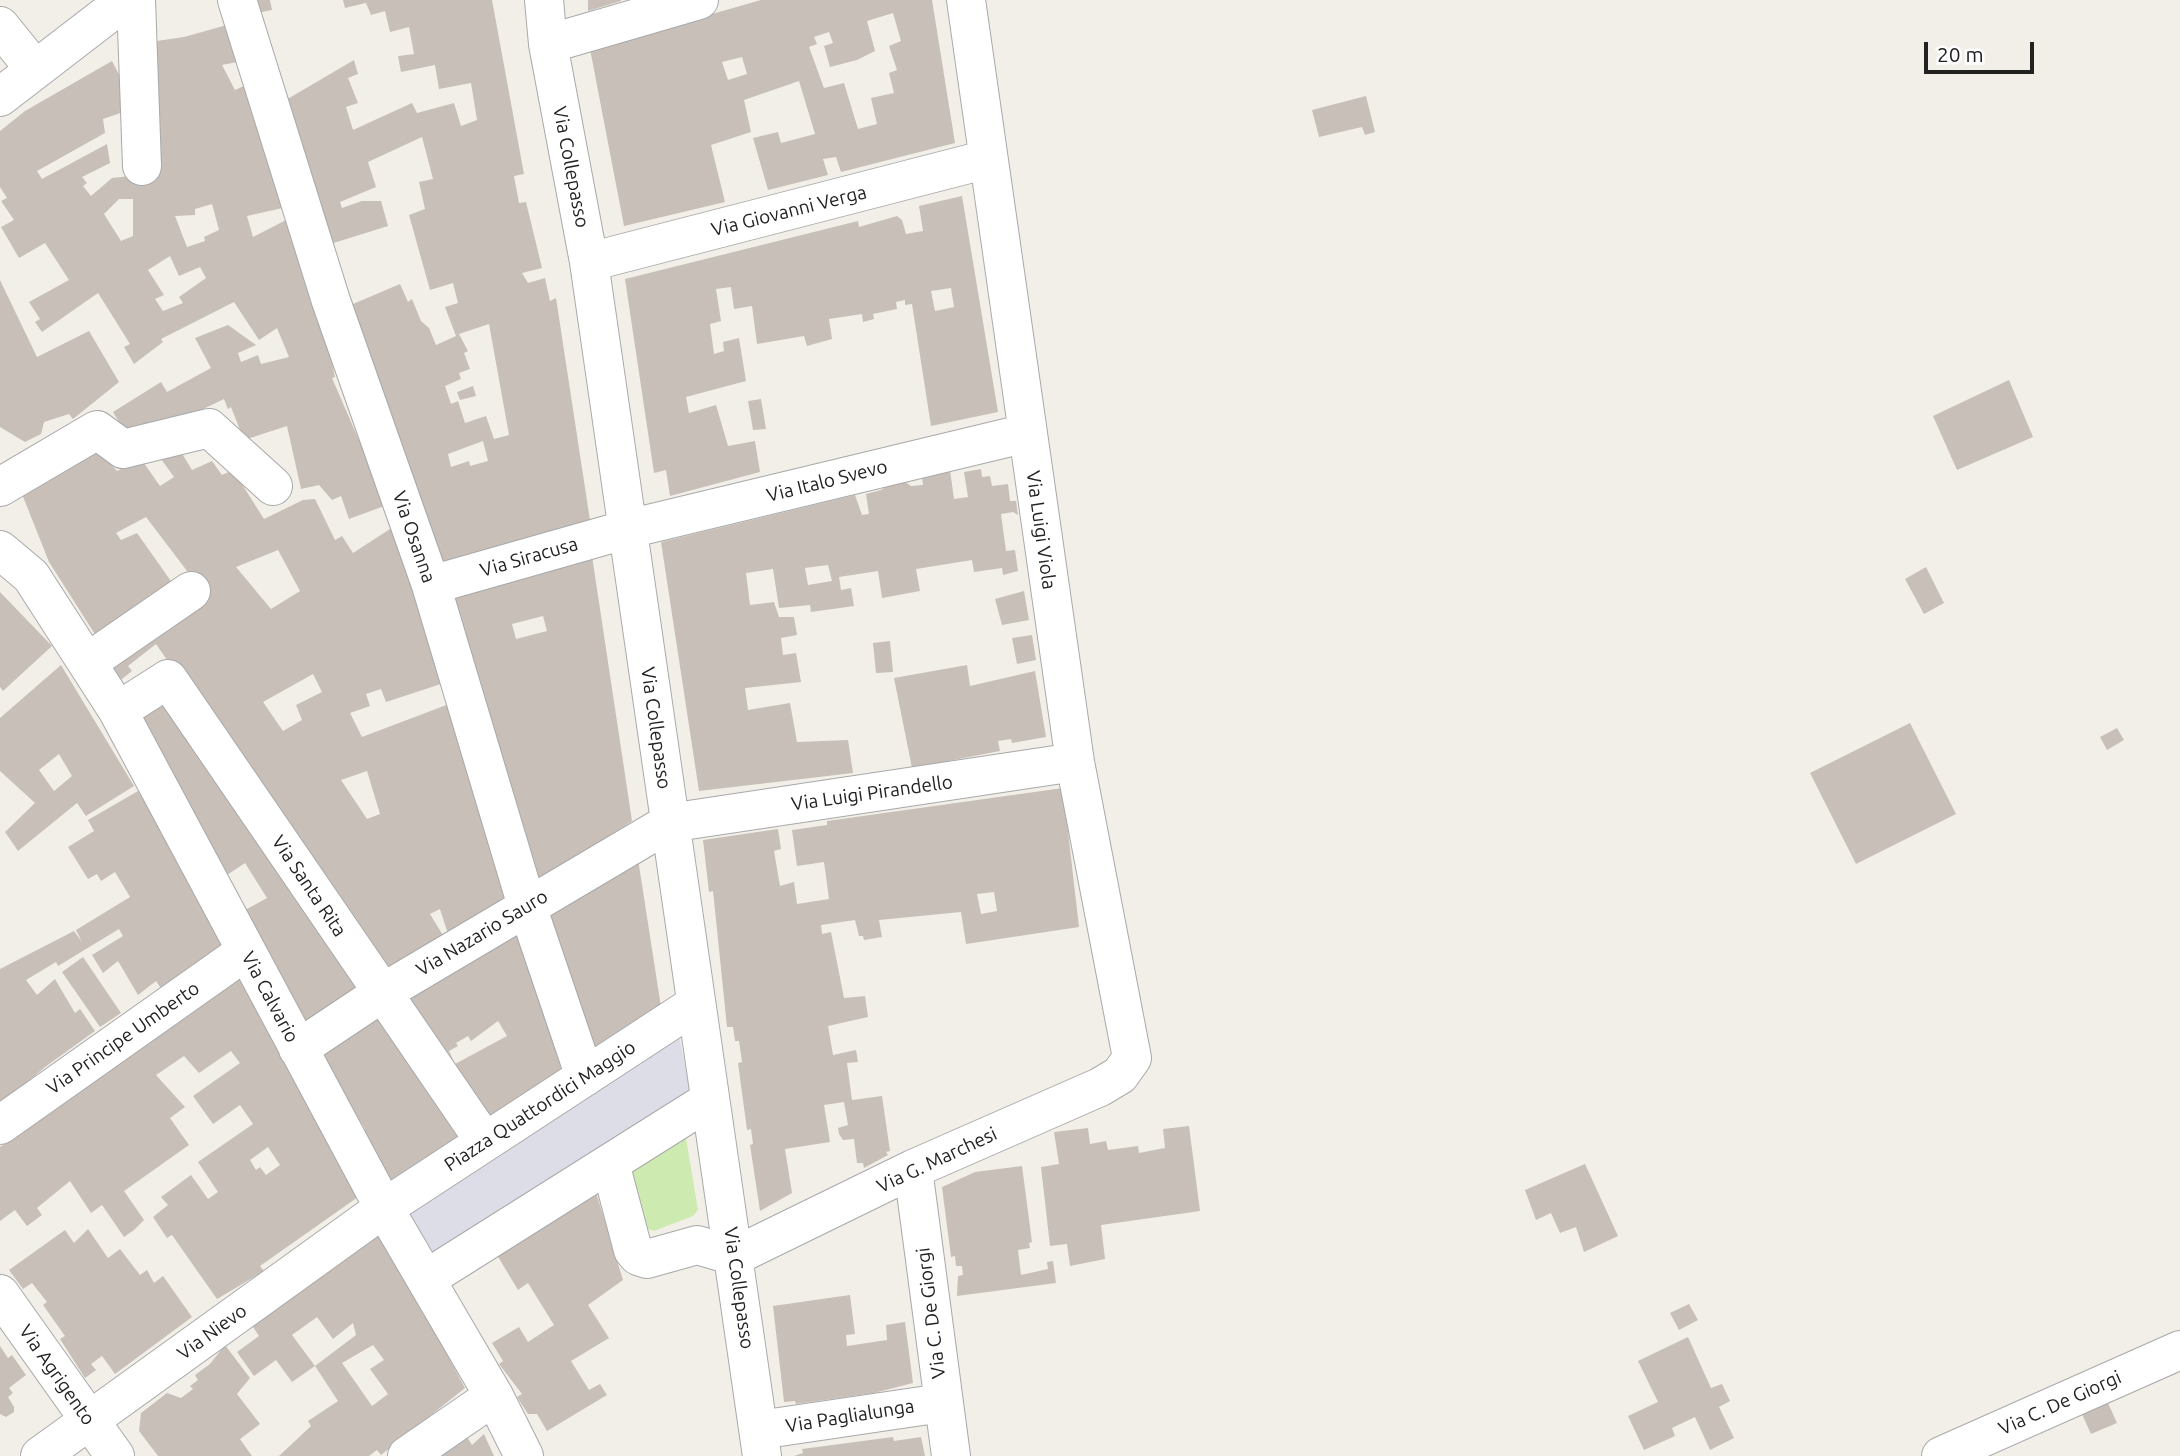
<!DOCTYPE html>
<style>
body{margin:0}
#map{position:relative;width:2180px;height:1456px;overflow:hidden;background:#f2efe9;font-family:Ubuntu,sans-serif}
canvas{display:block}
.scale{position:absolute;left:1924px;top:42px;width:110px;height:32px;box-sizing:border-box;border:4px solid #222;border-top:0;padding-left:9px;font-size:21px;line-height:24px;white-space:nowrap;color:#222;-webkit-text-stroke:5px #fff;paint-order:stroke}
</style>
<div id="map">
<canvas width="2180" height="1456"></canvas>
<div class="scale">20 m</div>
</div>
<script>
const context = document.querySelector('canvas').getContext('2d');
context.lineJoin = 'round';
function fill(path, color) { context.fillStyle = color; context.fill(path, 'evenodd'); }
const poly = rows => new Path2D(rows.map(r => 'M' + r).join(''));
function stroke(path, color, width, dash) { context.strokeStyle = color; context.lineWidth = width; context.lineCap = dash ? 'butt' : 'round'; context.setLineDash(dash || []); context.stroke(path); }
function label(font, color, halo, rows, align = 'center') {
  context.font = font + ' Ubuntu,sans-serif'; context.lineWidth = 6; context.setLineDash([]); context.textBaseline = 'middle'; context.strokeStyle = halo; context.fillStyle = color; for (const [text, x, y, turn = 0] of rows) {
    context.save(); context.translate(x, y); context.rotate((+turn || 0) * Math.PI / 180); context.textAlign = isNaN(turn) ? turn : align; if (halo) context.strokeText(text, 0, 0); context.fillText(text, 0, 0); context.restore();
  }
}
const grass = poly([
 [686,1138,698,1210,693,1216,654,1231,648,1229,644,1224,630,1173,635,1165]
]);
const plaza = poly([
 [678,1030,690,1089,429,1261,399,1213]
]);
const building = poly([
 [247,0,270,0,272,10,252,14],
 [343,0,492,0,524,174,514,176,519,203,526,202,542,268,522,273,528,283,545,278,550,301,556,298,591,527,437,570,346,307,400,284,408,302,412,299,421,321,429,328,436,345,456,336,445,307,458,303,453,283,430,290,409,215,425,209,419,182,433,179,422,137,368,162,376,187,340,202,342,208,362,201,381,201,388,226,324,246,279,104,354,60,358,74,348,78,358,103,346,107,353,130,412,103,417,113,454,103,461,126,477,120,471,83,439,89,435,65,401,72,398,56,414,54,409,27,390,32,385,11,371,15,366,3,345,8],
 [489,324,509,435,494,439,486,416,465,423,458,401,451,404,445,386,461,379,459,373,470,369,464,353,468,351,459,334],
 [483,441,488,461,470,466,469,461,451,467,448,454],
 [588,0,621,0,621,1,588,11],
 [761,0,932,0,955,143,841,172,836,157,823,159,828,175,768,190,753,138,778,132,781,143,815,134,799,81,744,100,751,132,711,145,725,202,624,226,590,49],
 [893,13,901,41,889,46,897,70,889,73,894,93,871,98,877,124,858,129,844,83,824,88,809,47,817,44,814,37,829,32,833,43,824,46,830,67,857,60,875,51,867,21],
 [742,57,747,74,728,80,722,62],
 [234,23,247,60,222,65,235,90,246,85,287,207,247,216,253,237,290,218,320,309,335,377,332,378,387,505,349,519,341,496,332,500,319,485,301,489,287,426,244,440,231,407,228,409,224,399,162,429,125,432,113,412,161,382,167,392,211,368,195,338,228,325,256,345,238,353,241,362,258,355,261,364,289,357,277,328,259,340,234,302,161,339,163,342,134,364,124,347,130,344,98,293,42,332,35,322,40,319,29,302,69,280,45,243,19,258,1,227,14,220,1,201,7,198,0,187,0,131,25,111,112,61,126,88,129,110,103,119,105,133,37,171,42,179,107,144,110,163,82,177,87,183,83,186,91,196,112,178,156,173,150,42,184,37],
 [119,199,133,199,133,236,121,241,104,214],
 [212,204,219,230,204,237,205,241,187,247,175,216,195,215,195,209],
 [170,256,179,276,200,267,206,278,179,297,183,303,163,311,155,299,164,295,148,270],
 [1366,96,1375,132,1365,135,1362,127,1319,137,1312,110],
 [962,196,998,412,931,426,912,304,905,305,905,300,896,302,897,309,873,314,874,319,863,322,862,314,829,319,832,339,807,346,804,336,757,344,752,306,734,309,731,287,716,289,721,321,710,324,714,354,724,351,723,342,739,338,746,381,686,397,689,413,716,405,728,446,755,441,760,472,670,496,666,470,654,473,625,279,858,221,859,227,897,216,902,220,906,234,923,231,919,206],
 [951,288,954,307,935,311,931,291],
 [0,280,37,357,89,331,119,382,73,419,69,414,44,422,41,434,25,442,0,427],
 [2009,380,2033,437,1957,470,1933,416],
 [473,386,476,396,460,400,457,392],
 [761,399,766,429,753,430,748,401],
 [93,445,117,471,141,459,160,486,174,477,156,452,177,445,192,470,212,461,222,475,233,470,264,519,303,500,315,499,335,540,342,536,353,553,393,527,444,683,386,702,381,689,366,694,370,706,350,713,362,737,449,704,507,896,448,934,440,909,430,914,444,937,383,973,156,644,128,666,132,671,117,683,106,667,203,592,146,517,116,533,121,540,137,533,178,591,98,639,49,562,20,489],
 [278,550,300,591,271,609,236,567],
 [313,674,322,692,296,705,302,720,283,731,263,702],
 [367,771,380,814,367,819,341,780],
 [981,469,982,477,990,476,992,486,1008,484,1010,501,1016,501,1018,515,1013,512,1001,514,1006,551,1015,550,1018,571,1003,575,1002,568,974,572,972,560,916,569,920,591,882,598,878,571,839,577,841,590,851,588,854,606,811,612,810,605,779,608,773,569,746,573,750,605,774,602,779,617,794,617,797,635,781,638,783,655,796,653,801,682,745,688,748,710,790,703,797,742,848,740,853,773,699,791,661,542,855,495,862,515,869,514,866,494,881,490,900,478,911,486,923,485,922,478,950,470,954,499,968,497,964,472],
 [828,565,832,581,808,585,805,568],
 [592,556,632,821,537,883,447,596],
 [543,616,547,631,516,639,512,624],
 [1926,567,1944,603,1924,614,1905,579],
 [1024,591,1029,620,1002,625,995,599],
 [0,592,52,646,3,691,0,687],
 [1032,635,1036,660,1017,664,1012,638],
 [890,641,893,672,876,673,873,643],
 [61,665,134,786,86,816,77,803,18,851,5,832,35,803,0,771,0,718],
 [59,754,72,776,54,791,39,770],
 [967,665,970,686,1035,671,1046,737,1012,743,1011,739,998,741,1000,751,912,768,894,678],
 [164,700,363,988,302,1025,236,915,267,898,245,863,227,875,131,721],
 [1910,723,1956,814,1856,864,1810,773],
 [2117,728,2124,740,2107,750,2100,737],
 [1063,788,1079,927,966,944,961,912,879,920,882,937,864,940,863,936,859,936,855,920,821,925,822,934,831,932,844,998,865,996,868,1017,828,1026,833,1055,856,1050,858,1062,847,1063,852,1100,882,1096,890,1151,886,1152,888,1155,864,1168,863,1163,857,1163,854,1139,843,1140,839,1134,838,1128,848,1125,844,1102,824,1105,830,1142,785,1149,792,1193,760,1211,750,1145,753,1144,751,1129,747,1130,738,1063,742,1062,739,1041,735,1041,733,1027,727,1027,713,891,709,892,703,840,778,829,781,849,774,851,780,886,794,882,797,904,829,899,824,862,797,866,792,830,827,825,827,821],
 [994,892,997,911,981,914,977,894],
 [138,791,228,940,162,990,156,981,138,995,118,961,103,973,92,955,123,936,119,929,58,966,56,962,26,980,37,995,55,979,75,1013,80,1009,95,1031,45,1067,0,1105,0,969,74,931,82,942,76,930,130,897,115,872,101,881,97,874,88,879,68,847,94,831,88,820],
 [638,859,661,1007,591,1052,545,912],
 [520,929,562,1072,483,1124,401,999],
 [498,1021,507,1036,455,1064,449,1051,458,1046,456,1043,468,1036,471,1041],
 [83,957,121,1013,100,1027,62,972],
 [242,973,358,1197,260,1266,264,1271,217,1299,172,1235,167,1238,153,1217,168,1205,161,1197,191,1175,208,1199,218,1192,198,1162,253,1124,240,1105,213,1124,193,1096,240,1063,231,1051,199,1073,184,1056,156,1075,185,1107,170,1118,189,1145,124,1191,144,1220,134,1230,124,1237,102,1205,91,1213,70,1181,37,1208,42,1215,27,1226,15,1210,0,1221,0,1147],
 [268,1147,280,1165,266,1175,260,1167,256,1170,250,1160],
 [380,1015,470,1137,393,1188,361,1132,365,1129,317,1052],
 [1189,1126,1200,1211,1101,1225,1105,1259,1070,1266,1067,1244,1050,1246,1041,1167,1059,1164,1054,1132,1088,1128,1090,1144,1106,1141,1108,1150,1138,1146,1139,1153,1165,1148,1163,1129],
 [1585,1164,1618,1236,1584,1252,1576,1227,1560,1233,1551,1213,1536,1220,1525,1190],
 [1022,1166,1032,1242,1029,1243,1030,1248,1018,1250,1021,1275,1048,1269,1047,1262,1053,1261,1056,1283,957,1296,958,1276,963,1275,962,1266,956,1266,955,1256,951,1257,942,1187,975,1172],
 [595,1189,623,1280,588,1305,609,1338,571,1361,589,1390,600,1384,607,1395,547,1431,537,1414,528,1414,517,1397,522,1394,499,1364,503,1361,492,1343,519,1327,528,1342,554,1325,528,1283,518,1290,494,1250],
 [88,1229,108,1258,120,1249,140,1275,147,1270,154,1283,163,1276,192,1317,115,1374,102,1356,91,1364,96,1370,85,1378,60,1339,65,1336,43,1305,47,1302,32,1283,23,1289,9,1270,65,1230,74,1243],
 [380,1229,465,1388,381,1455,377,1450,369,1456,279,1456,311,1426,308,1421,338,1401,315,1366,292,1382,276,1360,254,1376,237,1352,259,1336,251,1324],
 [317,1317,333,1339,353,1323,356,1335,315,1366,292,1335],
 [373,1345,384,1360,370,1369,388,1394,372,1406,342,1363],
 [850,1295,855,1334,846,1335,847,1346,887,1340,886,1325,905,1322,913,1383,874,1393,796,1404,795,1401,784,1402,773,1306],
 [1689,1304,1698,1320,1679,1330,1670,1313],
 [1688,1337,1711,1388,1722,1384,1730,1401,1719,1407,1734,1438,1710,1450,1695,1417,1672,1428,1675,1436,1644,1450,1628,1416,1658,1402,1638,1361],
 [225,1345,250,1378,237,1394,260,1424,240,1439,252,1456,158,1456,139,1431,141,1413,167,1393,181,1398,193,1389,190,1386,198,1380,195,1375,210,1364],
 [0,1346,8,1358,12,1355,26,1375,9,1388,13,1393,8,1397,14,1407,14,1412,6,1417,0,1414],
 [2108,1403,2117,1423,2091,1434,2082,1414],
 [484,1434,494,1456,436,1456,466,1435,472,1445],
 [893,1437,894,1441,921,1437,925,1456,794,1456,803,1453,802,1449]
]);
const minor = poly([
 [136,0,142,166],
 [237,0,331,301,431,585,527,906,585,1077],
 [544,0,548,44,589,262,762,1456],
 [0,26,34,68],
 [548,44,699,0],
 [0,97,126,0],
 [589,262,988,159],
 [0,487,97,430,123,449,209,428,273,486],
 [0,550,31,576,118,711,384,1208,494,1396,524,1456],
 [431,585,628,529,1027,433],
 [88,662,191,591],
 [118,711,168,679,485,1142],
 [298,1049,382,993,669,823,1075,762],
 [0,1125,246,951],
 [610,1163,633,1250,638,1256,647,1259,697,1245,735,1256,913,1169,1100,1087,1120,1075,1132,1058,1075,762,966,0],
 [913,1169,951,1456],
 [426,1279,710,1100],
 [0,1294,115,1456],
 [759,1430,942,1403],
 [40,1456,384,1208,696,1004],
 [407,1456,494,1396],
 [1941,1456,2180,1350]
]);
const streetNames = [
 ["Via Collepasso",571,167,79],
 ["Via Giovanni Verga",789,211,-14],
 ["Via Italo Svevo",827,481,-14],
 ["Via Luigi Viola",1041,530,82],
 ["Via Osanna",414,537,71],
 ["Via Siracusa",529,557,-16],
 ["Via Collepasso",656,728,82],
 ["Via Luigi Pirandello",872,793,-8],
 ["Via Santa Rita",309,886,56],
 ["Via Nazario Sauro",482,933,-31],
 ["Via Calvario",270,997,62],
 ["Via Principe Umberto",123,1038,-35],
 ["Piazza Quattordici Maggio",540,1106,-33],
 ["Via G. Marchesi",937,1160,-25],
 ["Via Collepasso",739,1288,82],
 ["Via C. De Giorgi",931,1313,-97],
 ["Via Nievo",212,1332,-36],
 ["Via Agrigento",57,1375,55],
 ["Via C. De Giorgi",2060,1403,-24],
 ["Via Paglialunga",850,1416,-9]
];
fill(grass, '#cdebb0');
fill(plaza, '#dddde8');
fill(building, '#c7bfb8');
stroke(minor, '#a9a9a9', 40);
stroke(minor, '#fff', 38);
label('19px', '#222', '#fff', streetNames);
</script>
